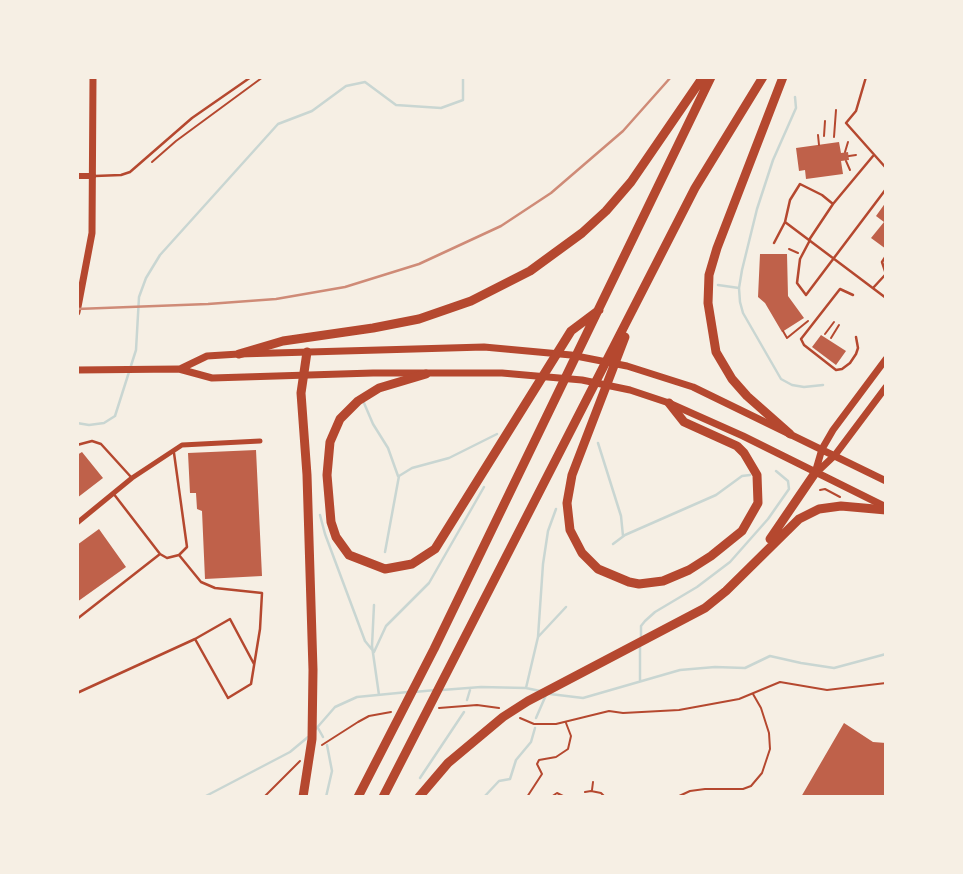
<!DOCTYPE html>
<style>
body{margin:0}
#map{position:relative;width:963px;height:874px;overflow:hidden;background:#f6efe4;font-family:"Golos Text",sans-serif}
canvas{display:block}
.frame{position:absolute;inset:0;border:79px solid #f6efe4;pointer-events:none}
</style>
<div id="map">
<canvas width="963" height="874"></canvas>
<div class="frame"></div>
</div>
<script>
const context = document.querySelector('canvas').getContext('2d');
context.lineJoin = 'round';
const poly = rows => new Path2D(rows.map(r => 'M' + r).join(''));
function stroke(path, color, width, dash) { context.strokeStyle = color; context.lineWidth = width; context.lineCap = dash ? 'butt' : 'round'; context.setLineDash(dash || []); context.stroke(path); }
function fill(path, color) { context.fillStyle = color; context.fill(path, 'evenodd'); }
const stream = poly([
 [795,97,796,108,773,160,757,209,742,270,739,288,740,302,743,313,781,379,792,385,804,387,823,385],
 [718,285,739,288],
 [364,403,373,424,388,448,398,476],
 [77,423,89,425,104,423,115,416,136,350,139,297,146,278,160,255,278,124,312,111,346,86,365,82,396,105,441,108,463,100,463,77],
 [598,443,621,516,623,536],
 [320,515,325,534,365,641,374,652,386,626,429,583,484,487],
 [613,544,625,535,716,495,742,476,750,475],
 [385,552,399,476,412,468,449,458,497,434],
 [374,605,372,646,379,695],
 [538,637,543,564,548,531,556,509],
 [641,639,641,626,645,621,655,612,697,587,730,562,768,519,789,489,788,481,776,471],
 [640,681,640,646],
 [526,688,538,637,566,607],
 [442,690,481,687,526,688,540,691],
 [414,692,436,690],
 [550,694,583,698,680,670,715,667,745,668,770,656,801,663,834,668,886,654],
 [467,700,470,690],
 [536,718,546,695],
 [318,728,323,737],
 [315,730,335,707,357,697,408,692],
 [420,778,464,712],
 [77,796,83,797],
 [204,797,290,752,308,737],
 [326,797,332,771,327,745],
 [484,797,499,781,510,779,516,760,531,742,535,728]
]);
const building = poly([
 [839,142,841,153,848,152,849,160,841,161,843,174,806,179,805,170,799,171,796,148],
 [886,202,886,249,871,238,884,222,876,216],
 [760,254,787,254,788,296,804,318,782,332,765,303,758,297],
 [821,335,846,351,836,365,812,347],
 [256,450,262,576,205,579,202,511,197,509,196,493,190,493,188,453],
 [82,452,103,478,77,498,77,455],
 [99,529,126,567,77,602,77,545],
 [844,723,873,742,886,743,886,797,801,797]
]);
const path = poly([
 [818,135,819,145],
 [824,136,825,121],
 [834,137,836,110],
 [845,152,848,142],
 [849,156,856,155],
 [846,161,850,170],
 [152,162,176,141,263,77],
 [789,249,798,253],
 [783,331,787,338,808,321],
 [825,334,834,322],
 [831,338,839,325],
 [820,490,825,489,840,497],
 [439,708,477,705,499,708],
 [520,718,534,724,556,724,609,711,623,713,679,710,739,699,780,682,827,690,886,683],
 [322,745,358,722,369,716,391,712],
 [592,790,593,782],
 [585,792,591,791,601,793,605,797],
 [264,797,300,761],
 [527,797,542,774,537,764,539,760,556,757,568,749,571,736,566,723],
 [551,797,557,793,565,797],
 [677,797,690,791,705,789,743,789,751,786,762,773,770,749,769,733,761,708,753,694]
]);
const service = poly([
 [866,77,856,111,846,123,886,168],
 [95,176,121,175,130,172,192,118,251,77],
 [785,222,886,298],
 [809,240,833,204,873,156],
 [810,240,800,259,797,283,806,295,886,189],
 [774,243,785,222,790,200,800,184,822,195,833,204],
 [886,274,882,262,886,256],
 [873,288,885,275],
 [853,295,840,289,801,339,804,345,836,370,842,369,850,363,856,354,858,348,856,337],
 [77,445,92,441,101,444,131,477],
 [113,493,160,554,167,558,179,555,187,547,174,453],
 [179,555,201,582,215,588,262,593,260,629,251,684,228,698,195,639,230,619,254,664],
 [77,619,160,554],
 [77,693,195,639]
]);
const minor = poly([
 [77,523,132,478,182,445,260,441]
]);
const tertiary = poly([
 [77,176,93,176]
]);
const secondary = poly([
 [77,312,92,233,93,77],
 [180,369,207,356,239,354,484,347,571,355,627,366,693,387,886,481],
 [77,370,179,369,212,378,373,373,502,373,582,380,630,390,669,403,743,436,886,507],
 [815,473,822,449,833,430,886,359],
 [816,473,835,455,886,387]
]);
const motorway = poly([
 [783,77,717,248,709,275,708,303,716,352,732,379,747,396,790,434],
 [625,337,572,475,567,503,570,530,582,553,598,569,629,582,639,584,663,581,689,570,711,556,742,531,758,503,757,475,744,453,737,446,684,422,669,403],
 [239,354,283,341,373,328,419,319,471,301,530,271,582,233,606,211,631,182,703,77],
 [426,374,379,388,358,401,340,419,330,442,327,475,331,522,336,537,349,555,385,569,412,564,435,549,571,331,599,310],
 [770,539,815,473],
 [303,797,312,739,313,670,307,475,301,393,307,352],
 [358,797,434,649,711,77],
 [383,797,695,188,763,77],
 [419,797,448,763,503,717,528,701,705,608,726,591,799,519,819,509,841,506,886,510]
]);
const rail = poly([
 [77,309,208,304,276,299,345,287,419,264,501,226,551,193,623,131,671,77]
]);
stroke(stream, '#c9d6d2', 2.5);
fill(building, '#bf614a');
stroke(path, '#b5482f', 2);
stroke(service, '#b5482f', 2.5);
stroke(minor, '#b5482f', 5);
stroke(tertiary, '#b5482f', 6);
stroke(secondary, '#b5482f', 7);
stroke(motorway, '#b5482f', 9);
stroke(rail, '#cf8b77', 2.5);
</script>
